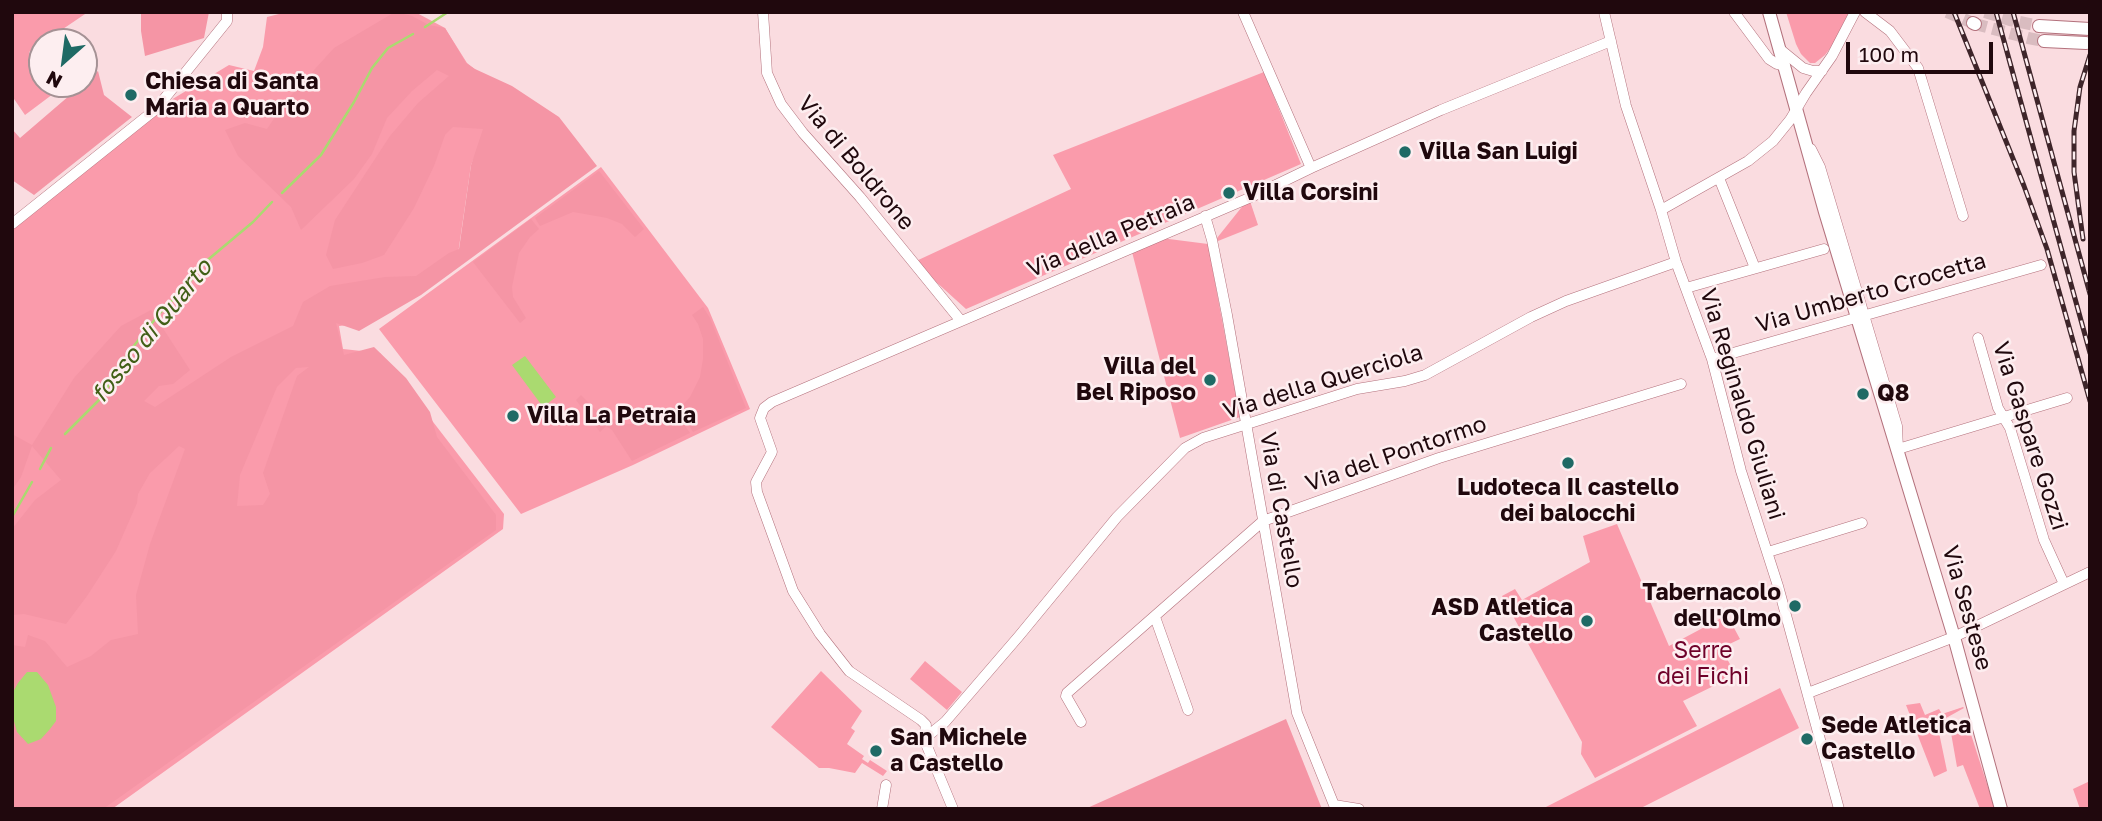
<!DOCTYPE html>
<style>
body{margin:0}
#map{position:relative;width:2102px;height:821px;overflow:hidden;background:#fadce0;font-family:"Golos Text",sans-serif}
canvas{display:block}
.frame{position:absolute;inset:0;border:14px solid #20080d;pointer-events:none}
.north{position:absolute;left:28px;top:28px;width:70px;height:70px;box-sizing:border-box;background:#fdeef0;border:2px solid #a59295;border-radius:50%;rotate:208deg;font-size:19px;font-weight:700;line-height:28px;text-align:center;color:#20080d}
.north::after{content:'';display:block;margin:auto;width:24px;height:32px;background:#1f6a65;clip-path:polygon(50% 0,100% 100%,50% 72%,0 100%)}
.scale{position:absolute;left:1846px;top:42px;width:147px;height:32px;box-sizing:border-box;border:4px solid #20080d;border-top:0;padding-left:9px;font-size:21px;line-height:24px;white-space:nowrap;color:#20080d;-webkit-text-stroke:5px #fdeef0;paint-order:stroke}
</style>
<div id="map">
<canvas width="2102" height="821"></canvas>
<div class="frame"></div>
<div class="north">N</div>
<div class="scale">100 m</div>
</div>
<script>
const context = document.querySelector('canvas').getContext('2d');
context.lineJoin = 'round';
function fill(path, color) { context.fillStyle = color; context.fill(path, 'evenodd'); }
const poly = rows => new Path2D(rows.map(r => 'M' + r).join(''));
function stroke(path, color, width, dash) { context.strokeStyle = color; context.lineWidth = width; context.lineCap = dash ? 'butt' : 'round'; context.setLineDash(dash || []); context.stroke(path); }
function label(font, color, halo, rows, align = 'center') {
  context.font = font + ' "Golos Text",sans-serif'; context.lineWidth = 5; context.setLineDash([]); context.textBaseline = 'middle'; context.strokeStyle = halo; context.fillStyle = color; for (const [text, x, y, turn = 0] of rows) {
    context.save(); context.translate(x, y); context.rotate((+turn || 0) * Math.PI / 180); context.textAlign = isNaN(turn) ? turn : align; if (halo) context.strokeText(text, 0, 0); context.fillText(text, 0, 0); context.restore();
  }
}
const green = poly([
 [12,12,88,12,29,52,42,70,42,84,52,84,57,91,25,115,12,96],
 [287,12,415,12,445,28,467,63,502,91,471,165,458,254,357,324,339,326,343,349,380,353,504,514,503,529,112,809,12,809,12,224,156,109,229,65,254,71,263,47,267,17],
 [1786,12,1849,12,1835,42,1825,55,1815,63,1810,63,1801,54,1796,44],
 [1264,72,1301,164,966,309,914,262,1071,189,1053,155],
 [601,167,708,308,750,409,633,465,521,514,379,329],
 [1249,198,1258,225,1218,241,1217,238],
 [1161,238,1208,244,1240,417,1180,438,1132,252],
 [1617,524,1669,646,1727,615,1740,639,1721,648,1736,675,1683,701,1697,726,1595,778,1581,754,1582,742,1502,596,1515,589,1522,600,1590,562,1583,536],
 [925,661,962,692,947,710,910,679],
 [821,671,862,711,851,728,855,731,847,744,864,756,862,759,868,763,870,760,887,771,883,776,862,763,855,773,829,768,819,768,771,727],
 [1780,688,1799,728,1639,809,1542,809],
 [1920,703,1925,715,1939,709,1942,714,1963,707,1964,708,1937,723,1947,771,1934,777,1906,705],
 [1968,725,1995,809,1980,809,1963,765,1957,767,1951,733],
 [2090,781,2090,809,2080,809,2073,789]
]);
const forest = poly([
 [141,12,209,12,204,38,145,56,141,31],
 [395,12,412,16,429,25,445,28,466,63,475,69,512,86,559,117,597,166,421,295,359,331,336,323,344,355,374,347,406,378,430,412,437,437,496,515,496,530,103,809,12,809,12,645,25,647,28,635,45,641,67,667,91,656,111,640,138,634,136,595,150,544,185,449,179,446,150,473,138,494,137,503,116,551,87,596,66,624,24,614,12,615,12,529,35,500,61,480,32,446,21,477,12,490,12,434,32,445,74,378,121,326,151,310,190,370,173,384,159,386,144,401,155,407,231,357,293,326,303,302,330,286,385,277,416,276,449,253,459,249,471,165,483,129,453,127,445,135,434,166,414,208,384,255,362,263,333,269,326,255,335,220,390,136,418,103,449,76,437,70,412,91,387,118,372,154,354,179,301,230,291,207,238,156,225,130,245,123,267,129,286,101,334,48],
 [309,367,297,376,263,473,270,494,263,505,237,506,240,475,277,387,296,368],
 [98,71,104,95,132,117,34,195,12,180,12,129,20,138],
 [599,171,644,229,635,237,622,224,607,218,573,212,540,226,535,218],
 [531,219,539,229,530,237,519,253,512,287,513,297,526,318,520,323,473,262],
 [703,307,710,318,746,408,693,432,679,409,690,397,700,377,703,359,703,339,698,324,692,315],
 [581,395,597,411,618,421,628,424,652,423,674,411,690,433,632,461,612,430,606,426,600,432,576,400],
 [1286,719,1322,809,1085,809]
]);
const water = poly([
 [525,356,556,397,543,407,512,365],
 [27,672,37,672,48,685,56,707,56,721,50,729,41,739,28,744,17,732,12,714,12,694,18,683]
]);
const stream = poly([
 [425,27,448,12],
 [282,193,321,155,354,102,372,68,388,48,413,34],
 [65,434,101,398,129,352,160,313,188,284,204,263,253,222,272,202],
 [40,469,51,448],
 [12,517,32,482]
]);
const secondaryTunnel = poly([
 [1947,12,1973,23],
 [1985,12,2010,20,2039,26],
 [1975,24,2028,38,2044,41]
]);
const minor = poly([
 [763,12,767,73,781,104,803,133,860,197,961,321],
 [1243,12,1311,168],
 [1604,12,1626,106,1661,210,1676,262,1712,359,1741,471,1778,586,1839,809],
 [1734,12,1769,59,1777,64,1785,66],
 [1865,12,1890,31,1918,68,1963,216],
 [1781,50,1803,68,1813,71,1822,71],
 [1811,149,1820,167,1897,426,1898,449,2067,398],
 [1719,178,1755,268],
 [1661,210,1748,161,1773,141,1790,120,1806,93,1832,56,1855,12],
 [1205,216,1212,240,1227,315,1297,713,1334,805,1359,809],
 [12,224,156,109,227,21,227,12],
 [1686,288,1824,249],
 [1978,338,1998,408,2010,428,2044,540,2064,584],
 [1712,359,2041,265],
 [1768,552,1862,523],
 [1155,617,1188,710],
 [1808,693,1954,637,2090,572],
 [1081,722,1066,696,1067,693,1263,521,1439,458,1681,384],
 [924,739,945,722,1019,636,1117,517,1185,448,1203,438,1357,389,1405,381,1425,375,1531,317,1566,301,1676,262],
 [882,809,886,785],
 [953,809,924,739,926,725,921,720,849,671,820,634,793,591,757,492,756,482,772,452,760,418,764,408,772,402,1249,198,1311,168,1441,110,1611,41]
]);
const secondary = poly([
 [1769,12,1825,212,1954,637,2001,809],
 [1973,23,1975,24],
 [2039,26,2090,29],
 [2044,41,2086,43]
]);
const rail = poly([
 [1954,12,2024,186,2047,249,2090,401],
 [1996,12,2090,353],
 [2013,12,2090,294],
 [2083,239,2074,172,2074,131,2080,87,2090,55]
]);
const markers = [
 [131,95,7,"#1f6a65"],
 [1405,152,7,"#1f6a65"],
 [1229,193,7,"#1f6a65"],
 [1210,380,7,"#1f6a65"],
 [1863,394,7,"#1f6a65"],
 [513,416,7,"#1f6a65"],
 [1568,463,7,"#1f6a65"],
 [1795,606,7,"#1f6a65"],
 [1587,621,7,"#1f6a65"],
 [1807,739,7,"#1f6a65"],
 [876,751,7,"#1f6a65"]
];
const poiNames = [
 ["Chiesa di Santa",145,82],
 ["Maria a Quarto",145,108],
 ["Villa San Luigi",1419,152],
 ["Villa Corsini",1243,193],
 ["Villa del",1196,367,"right"],
 ["Bel Riposo",1196,393,"right"],
 ["Q8",1877,394],
 ["Villa La Petraia",527,416],
 ["Ludoteca Il castello",1568,488,"center"],
 ["dei balocchi",1568,514,"center"],
 ["Tabernacolo",1781,593,"right"],
 ["dell'Olmo",1781,619,"right"],
 ["ASD Atletica",1573,608,"right"],
 ["Castello",1573,634,"right"],
 ["Sede Atletica",1821,726],
 ["Castello",1821,752],
 ["San Michele",890,738],
 ["a Castello",890,764]
];
const streetNames = [
 ["Via di Boldrone",856,163,50],
 ["Via della Petraia",1111,236,-23],
 ["Via Umberto Crocetta",1871,293,-16],
 ["Via della Querciola",1323,382,-17],
 ["Via Reginaldo Giuliani",1742,404,73],
 ["Via Gaspare Gozzi",2030,436,72],
 ["Via del Pontormo",1396,454,-19],
 ["Via di Castello",1281,510,80],
 ["Via Sestese",1967,608,74]
];
const parkNames = [
 ["Serre",1703,651],
 ["dei Fichi",1703,677]
];
const waterNames = [
 ["fosso di Quarto",152,331,-51]
];
fill(green, '#fa9bab');
fill(forest, '#f595a5');
fill(water, '#aada70');
stroke(stream, '#aada70', 2.5);
stroke(secondaryTunnel, '#d9bcc0', 12, [12, 6]);
stroke(minor, '#b3717c', 11);
stroke(secondary, '#b3717c', 14);
stroke(minor, '#fff', 10);
stroke(secondary, '#fff', 12);
stroke(rail, '#3e252a', 5);
stroke(rail, '#fdeef0', 2.5, [8]);
for (const [x, y, r, color] of markers) { const dot = new Path2D(); dot.arc(x, y, r, 0, 2 * Math.PI); context.fillStyle = color; context.fill(dot); stroke(dot, '#fdeef0', 2.5); }
label('bold 23px', '#20080d', '#fdeef0', poiNames, 'left');
label('23px', '#20080d', '#fdeef0', streetNames);
label('23px', '#6f0029', '#fdeef0', parkNames);
label('italic 24px', '#415f16', '#fdeef0', waterNames);
</script>
